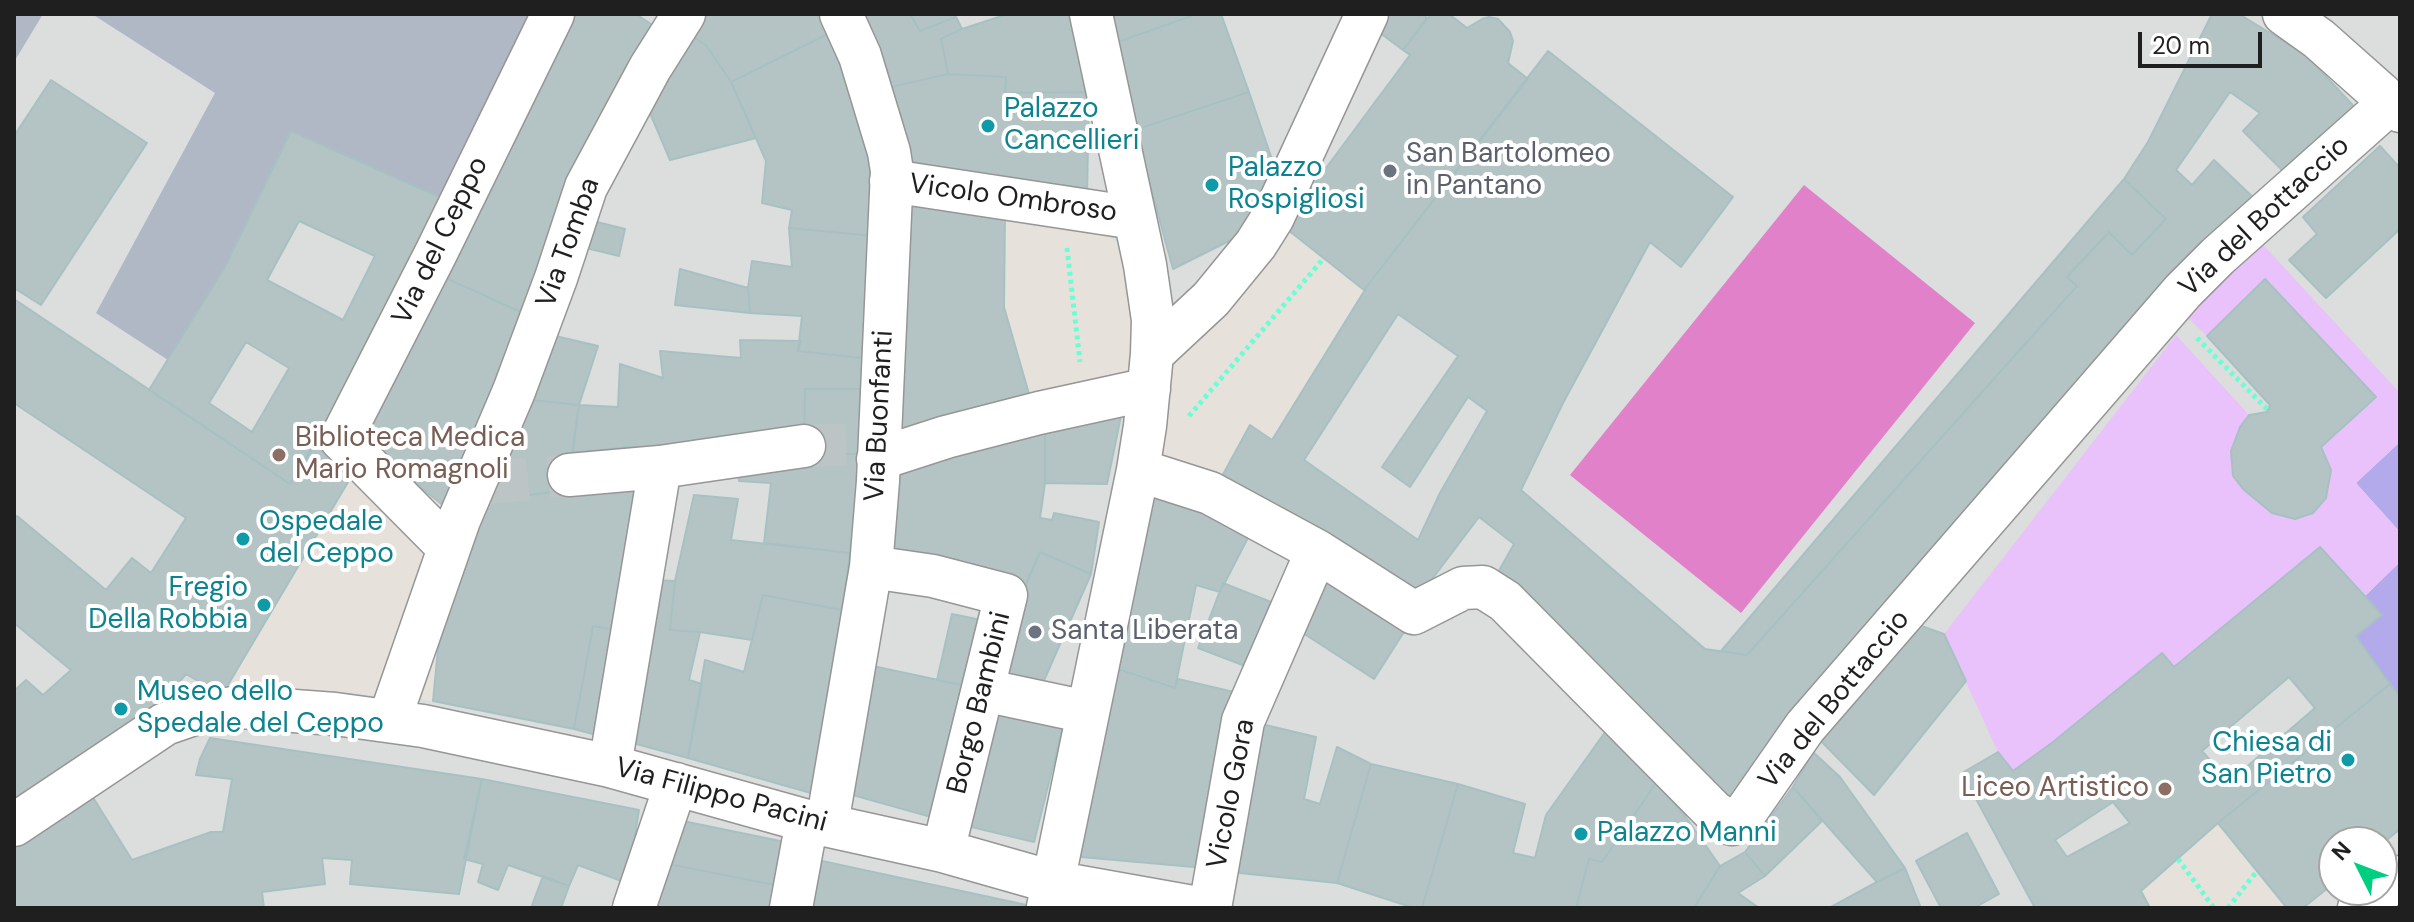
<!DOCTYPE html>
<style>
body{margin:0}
#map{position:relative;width:2414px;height:922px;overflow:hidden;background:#e5edf0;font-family:"DM Sans",sans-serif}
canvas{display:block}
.frame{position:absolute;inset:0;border:16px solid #1f1f1f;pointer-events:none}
.north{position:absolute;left:2318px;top:826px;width:80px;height:80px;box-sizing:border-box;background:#fff;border:2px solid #a5a5a5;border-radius:50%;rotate:312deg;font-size:22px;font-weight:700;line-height:32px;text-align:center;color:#1f1f1f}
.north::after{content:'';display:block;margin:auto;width:28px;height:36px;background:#00cf81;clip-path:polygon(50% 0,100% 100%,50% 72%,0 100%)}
.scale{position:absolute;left:2138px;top:32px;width:124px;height:36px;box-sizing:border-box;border:4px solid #1f1f1f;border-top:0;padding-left:10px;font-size:24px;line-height:28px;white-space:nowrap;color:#1f1f1f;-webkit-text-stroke:6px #fff;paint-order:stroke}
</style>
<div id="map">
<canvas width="2414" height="922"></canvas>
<div class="frame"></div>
<div class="north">N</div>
<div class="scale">20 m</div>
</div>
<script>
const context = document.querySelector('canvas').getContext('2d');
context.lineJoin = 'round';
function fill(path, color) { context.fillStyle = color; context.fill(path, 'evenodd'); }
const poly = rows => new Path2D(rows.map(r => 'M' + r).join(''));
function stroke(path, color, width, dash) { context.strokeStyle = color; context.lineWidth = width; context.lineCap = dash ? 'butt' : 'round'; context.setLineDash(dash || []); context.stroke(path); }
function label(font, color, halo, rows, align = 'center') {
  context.font = font + ' "DM Sans",sans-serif'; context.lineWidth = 8; context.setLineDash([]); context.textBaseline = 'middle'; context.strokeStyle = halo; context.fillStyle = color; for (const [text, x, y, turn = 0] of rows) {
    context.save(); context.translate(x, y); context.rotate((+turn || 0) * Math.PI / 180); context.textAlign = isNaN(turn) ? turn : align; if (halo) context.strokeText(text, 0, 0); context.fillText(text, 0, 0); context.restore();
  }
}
const residential = poly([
 [14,14,2400,14,2400,908,14,908],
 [2334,842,2382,842,2382,890,2334,890]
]);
const construction = poly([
 [14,14,43,14,14,62],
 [92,14,539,14,446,200,291,131,226,265,168,360,96,313,215,93]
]);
const grass = poly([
 [2400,442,2400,532,2356,483],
 [2400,562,2400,697,2356,636,2381,615,2365,596]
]);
const park = poly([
 [2256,237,2400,393,2400,442,2356,483,2400,532,2400,562,2365,596,2320,547,2174,667,2162,653,2053,742,2013,771,1998,752,1944,634,2176,335,2249,415,2240,427,2231,451,2233,476,2243,490,2278,516,2301,518,2313,513,2323,503,2329,489,2331,470,2321,447,2376,398,2265,279,2207,336,2188,318]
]);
const pitch = poly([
 [1804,185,1975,323,1741,613,1570,475]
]);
const parking = poly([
 [2334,883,2334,890,2364,890,2341,908,2303,908]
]);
const plaza = poly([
 [1005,214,1096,229,1119,243,1125,256,1135,362,1128,375,1031,401,1004,307],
 [1283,226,1364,290,1272,440,1251,426,1221,478,1152,459,1168,364],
 [371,449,468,527,438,649,433,701,348,693,222,695,354,472],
 [2218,823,2287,908,2150,908,2141,891]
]);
const building = poly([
 [562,14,636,14,666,34,532,317,437,274,562,14],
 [695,14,821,14,828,34,731,82,706,45,683,31,695,14],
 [844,14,910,14,920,31,956,17,962,29,941,39,948,74,878,90,844,14],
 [910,14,955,14,956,17,920,31,910,14],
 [1008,14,1074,14,1089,92,1005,93,1006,77,948,74,941,39,962,29,1008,14],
 [1104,14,1197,14,1112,44,1104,14],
 [1197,14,1221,14,1249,92,1135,130,1112,44,1197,14],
 [1388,14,1423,14,1427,18,1403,50,1376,30,1388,14],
 [1431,14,1449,14,1467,28,1482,19,1489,17,1498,19,1510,32,1513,41,1508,63,1528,79,1364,290,1283,226,1410,55,1403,50,1431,14],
 [2212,14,2239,14,2306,55,2360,113,2288,176,2243,131,2260,113,2230,92,2176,170,2192,185,2214,160,2259,203,1727,802,1496,576,1514,544,1479,517,1414,603,1221,478,1250,425,1272,440,1368,285,1548,51,1733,197,1681,267,1650,242,1563,403,1521,490,1705,649,1747,655,2077,286,2067,277,2109,232,2132,255,2166,219,2124,179,2148,142,2212,14],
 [1398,314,1458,356,1382,467,1410,487,1468,397,1487,411,1440,493,1418,540,1304,460,1398,314],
 [683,31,706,45,731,82,756,138,670,160,644,99,683,31],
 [828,34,867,130,874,172,875,236,789,228,792,210,762,203,766,161,731,82,828,34],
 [948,74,1006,77,1005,93,1089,92,1087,196,1006,183,897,158,878,90,948,74],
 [51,80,147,143,41,305,14,288,14,136,51,80],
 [1249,92,1277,174,1255,228,1173,269,1135,130,1249,92],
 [291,131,446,200,384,326,290,484,149,390,226,265,291,131],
 [299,221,375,256,343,320,267,280,299,221],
 [246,342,289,368,252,432,209,403,246,342],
 [2380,146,2400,168,2400,229,2326,298,2289,260,2317,234,2303,217,2380,146],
 [2124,179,2166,219,2132,255,2109,232,2067,277,2077,286,1747,655,1721,651,2124,179],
 [904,199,1005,214,1004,307,1031,401,883,440,904,199],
 [589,220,625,229,619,256,582,247,589,220],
 [789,228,875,236,862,358,798,351,802,316,750,313,748,288,752,261,792,267,789,228],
 [680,269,748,288,750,313,675,305,680,269],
 [437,274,532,317,454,514,355,435,437,274],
 [2265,279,2376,397,2321,447,2331,470,2326,498,2313,513,2295,519,2272,513,2243,489,2233,476,2231,451,2240,427,2249,415,2267,412,2270,405,2207,336,2265,279],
 [14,299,290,484,316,444,354,472,222,695,186,674,140,729,14,802,14,691,26,680,43,695,71,670,14,623,14,519,17,516,106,590,132,558,151,573,186,518,14,403,14,299],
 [547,334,598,346,579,405,523,399,547,334],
 [740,340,801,341,798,351,862,358,863,389,805,389,804,432,718,446,627,447,572,453,579,405,618,407,620,364,663,378,660,351,741,358,740,340],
 [805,389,863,389,862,454,804,454,805,389],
 [523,399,579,405,568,490,477,502,523,399],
 [1122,411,1107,484,1045,483,1045,426,1122,411],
 [1045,426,1045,483,1040,518,1052,520,1054,513,1099,522,1091,574,1040,552,1023,592,886,565,896,467,1045,426],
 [804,454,862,454,850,553,764,543,771,483,739,481,737,460,804,454],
 [653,479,628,632,593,626,574,729,433,701,438,649,449,592,477,502,653,479],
 [1147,483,1252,530,1220,592,1196,585,1175,688,1109,666,1147,483],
 [694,495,738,499,731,540,850,553,842,610,763,595,752,640,700,632,670,630,675,581,694,495],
 [2320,547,2382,615,2356,636,2390,684,2218,823,2141,891,2150,908,2035,908,1962,773,1998,752,2013,771,2053,742,2162,653,2174,667,2320,547],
 [2289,677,2315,708,2229,782,2202,751,2289,677],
 [2113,802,2130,823,2067,857,2055,840,2113,802],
 [1040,552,1091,574,1038,694,987,672,1040,552],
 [1324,570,1409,624,1374,679,1289,624,1324,570],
 [652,580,675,581,670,630,700,632,689,680,702,684,688,758,618,739,652,580],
 [1223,583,1271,602,1245,666,1198,648,1223,583],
 [763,595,842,610,818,795,688,758,705,660,744,672,763,595],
 [952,614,986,621,971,687,937,680,952,614],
 [1913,623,1944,634,1966,681,1874,795,1816,736,1913,623],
 [593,626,628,632,608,738,574,729,593,626],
 [868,665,971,687,942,820,842,792,868,665],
 [1109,666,1175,688,1178,679,1234,692,1205,868,1070,856,1109,666],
 [2390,684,2400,697,2400,829,2382,844,2382,842,2334,842,2334,883,2303,908,2287,908,2218,823,2390,684],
 [989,703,1064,722,1034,842,959,824,989,703],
 [1257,723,1316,737,1304,799,1320,804,1337,747,1371,764,1337,883,1230,872,1257,723],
 [1608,728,1656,783,1602,862,1589,859,1576,908,1422,908,1458,784,1525,804,1513,853,1535,858,1546,815,1608,728],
 [210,738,482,779,459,894,350,884,352,860,322,858,325,884,262,892,264,908,14,908,14,844,89,791,132,860,211,832,223,832,232,779,196,775,200,759,210,738],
 [1813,752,1840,777,1905,868,1877,882,1793,787,1813,752],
 [1371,764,1458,784,1422,908,1414,908,1337,883,1371,764],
 [482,779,639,810,627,883,578,865,569,886,508,865,498,890,478,882,483,864,464,859,482,779],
 [1656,783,1685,816,1720,866,1694,908,1576,908,1589,859,1602,862,1656,783],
 [1793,787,1822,821,1765,876,1745,852,1793,787],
 [678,820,790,843,780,886,669,864,678,820],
 [1967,833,1999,894,1974,908,1941,908,1916,861,1967,833],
 [1745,852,1765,876,1738,893,1759,908,1694,908,1720,866,1745,852],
 [822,861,1036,907,1036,908,811,908,822,861],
 [669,864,780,886,775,908,652,908,669,864],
 [1905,868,1921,908,1831,907,1877,882,1905,868],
 [543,876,569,886,561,908,531,908,543,876]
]);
const minorTunnel = poly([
 [804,446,863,444],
 [486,483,569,475]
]);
const path = poly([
 [1067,248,1080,362],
 [2197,338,2269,411],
 [1189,416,1324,258],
 [2178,859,2214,908],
 [2228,908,2257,871]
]);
const minor = poly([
 [2284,14,2319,39,2400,111],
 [891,181,1135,218],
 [1152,354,1211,299,1256,244,1273,217,1367,14],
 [878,459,946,437,1039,413,1149,389],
 [1138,470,1210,493,1317,551,1414,613,1463,588,1483,587,1505,601,1714,812,1732,824,1745,813,1805,727,2183,291,2218,256,2391,102],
 [569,475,660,467,804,446],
 [449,548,341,439,436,253,553,14],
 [871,567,933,576,1006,595,943,851],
 [983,690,1087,712],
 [389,721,459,520,514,391,556,278,586,187,650,68,684,14],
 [610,766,660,467],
 [827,824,871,567,878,481,892,171,889,152,860,56,841,14],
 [14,825,165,724,194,714,240,707,335,714,423,726,610,766,807,821,943,851,1052,882,1198,908],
 [1048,907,1138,470,1145,426,1152,354,1153,320,1145,265,1091,14],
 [634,908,676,784],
 [791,908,807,821],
 [1210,908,1243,721,1317,551],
 [2359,908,2400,877]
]);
const markers = [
 [988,126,8,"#0f9aa8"],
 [1390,171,8,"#6b7280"],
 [1212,185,8,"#0f9aa8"],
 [279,455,8,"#8d6e63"],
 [243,539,8,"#0f9aa8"],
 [264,605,8,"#0f9aa8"],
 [1035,632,8,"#6b7280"],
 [121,709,8,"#0f9aa8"],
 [2348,760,8,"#0f9aa8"],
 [2165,789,8,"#8d6e63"],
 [1581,834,8,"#0f9aa8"]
];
const cultureNames = [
 ["Palazzo",1004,110],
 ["Cancellieri",1004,142],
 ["Palazzo",1228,169],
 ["Rospigliosi",1228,201],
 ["Ospedale",259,523],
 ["del Ceppo",259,555],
 ["Fregio",248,589,"right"],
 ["Della Robbia",248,621,"right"],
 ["Museo dello",137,693],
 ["Spedale del Ceppo",137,725],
 ["Chiesa di",2332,744,"right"],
 ["San Pietro",2332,776,"right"],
 ["Palazzo Manni",1597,834]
];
const worshipNames = [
 ["San Bartolomeo",1406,155],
 ["in Pantano",1406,187],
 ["Santa Liberata",1051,632]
];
const streetNames = [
 ["Vicolo Ombroso",1013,199,8],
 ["Via del Bottaccio",2265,217,-43],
 ["Via del Ceppo",441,241,-64],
 ["Via Tomba",569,243,-70],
 ["Via Buonfanti",880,416,-87],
 ["Via del Bottaccio",1835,700,-51],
 ["Borgo Bambini",980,703,-76],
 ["Vicolo Gora",1232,794,-79],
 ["Via Filippo Pacini",721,796,15]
];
const educationNames = [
 ["Biblioteca Medica",295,439],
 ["Mario Romagnoli",295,471],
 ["Liceo Artistico",2149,789,"right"]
];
fill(residential, '#dcdddd');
fill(construction, '#b0b8c5');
fill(grass, '#b3aaec');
fill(park, '#eac2fb');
fill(pitch, '#e181ca');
fill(parking, '#dfdfdf');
fill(plaza, '#e6e1da');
fill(building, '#b4c4c5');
stroke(building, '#a7c1c3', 2);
stroke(minorTunnel, '#bdc4c6', 42, [42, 21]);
stroke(minor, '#969696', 45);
stroke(path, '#69fed5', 5, [4, 4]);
stroke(minor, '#fff', 42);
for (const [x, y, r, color] of markers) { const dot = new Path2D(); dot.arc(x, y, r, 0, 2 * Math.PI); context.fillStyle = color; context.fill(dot); stroke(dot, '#fff', 3); }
label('28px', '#0d838f', '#fff', cultureNames, 'left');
label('28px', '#5b616d', '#fff', worshipNames, 'left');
label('28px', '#1f1f1f', '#fff', streetNames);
label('28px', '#785e54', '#fff', educationNames, 'left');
</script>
